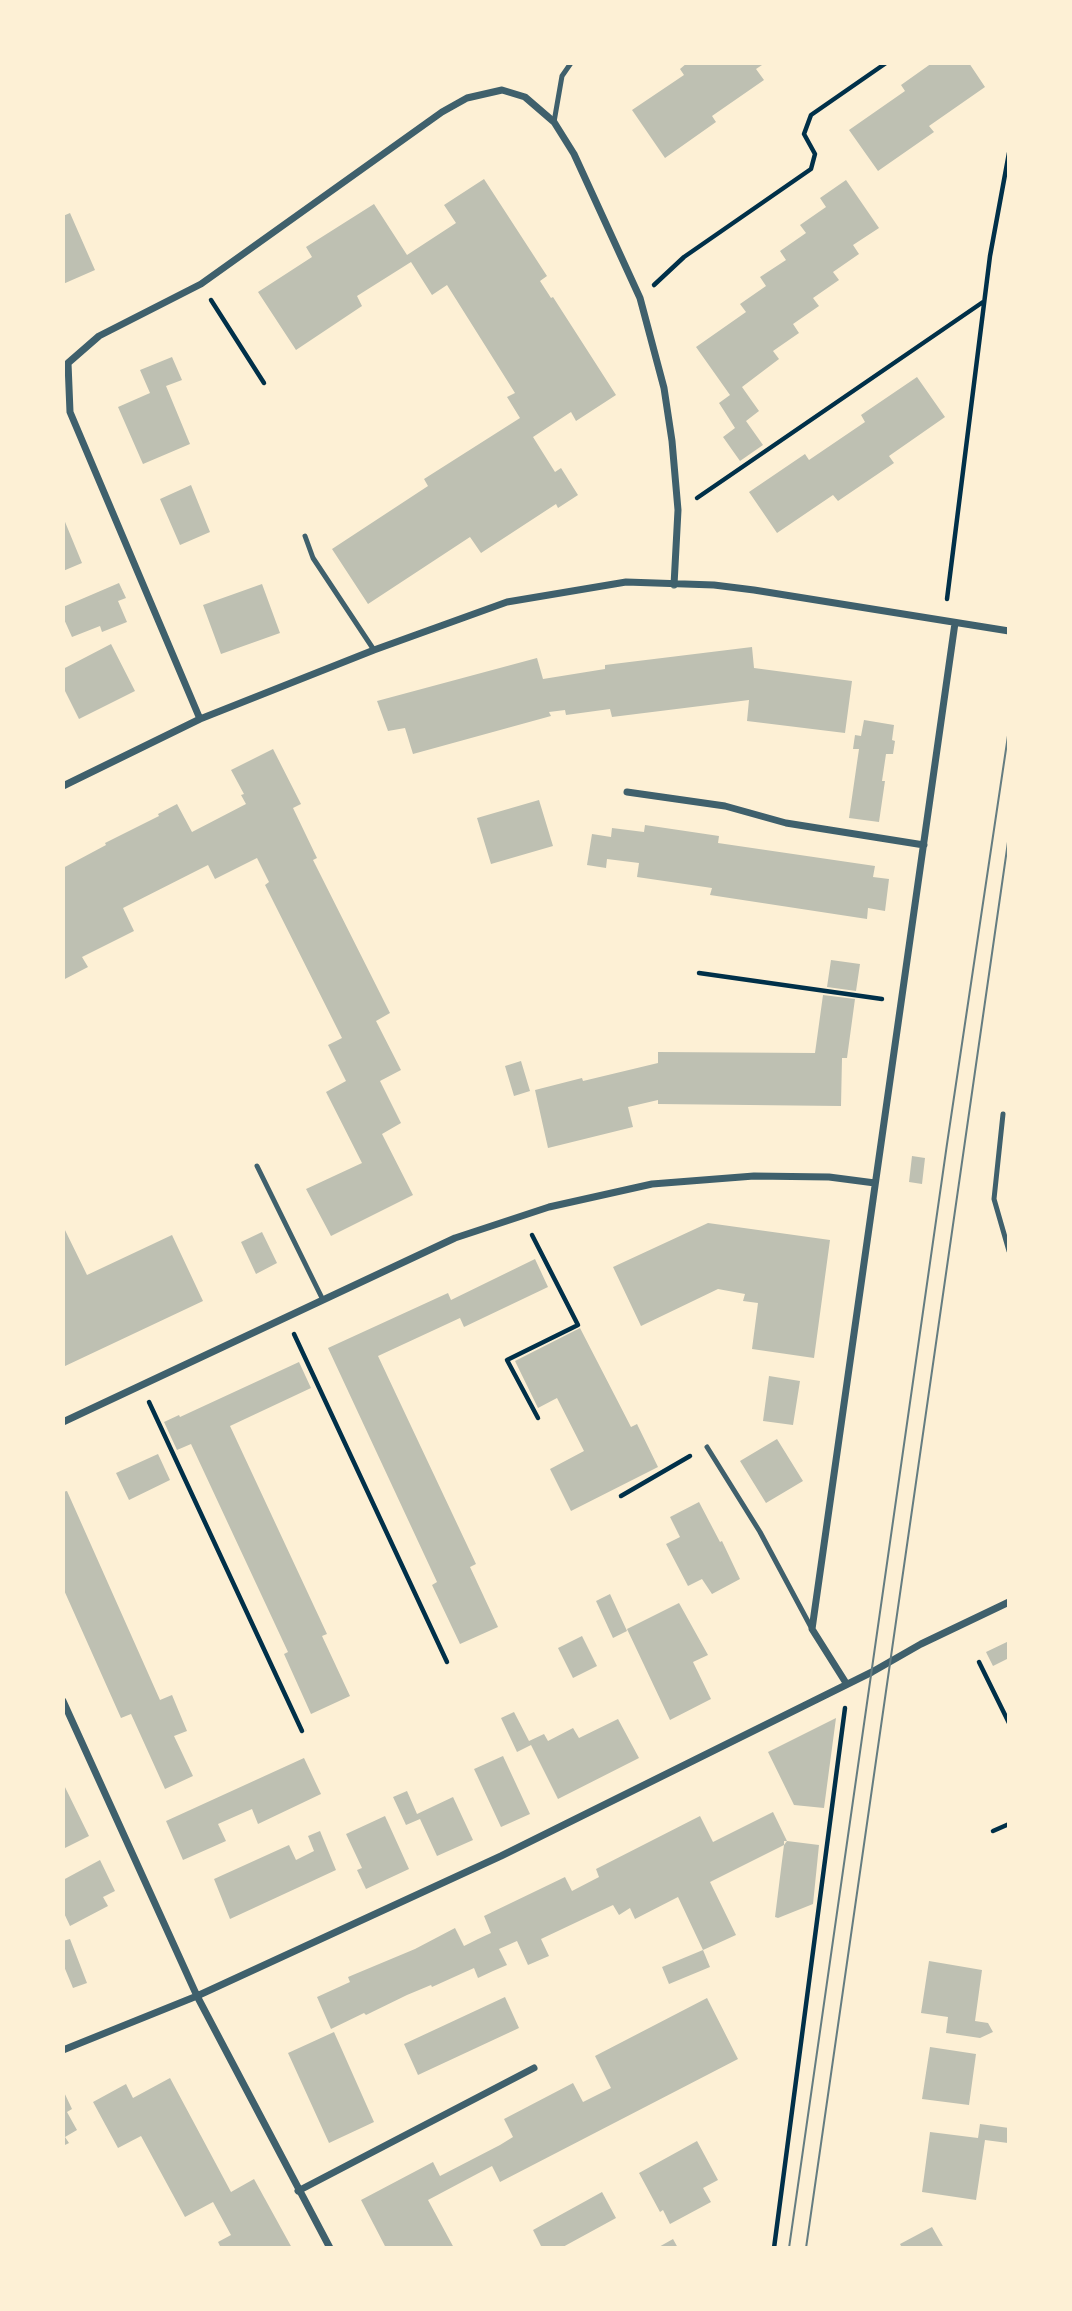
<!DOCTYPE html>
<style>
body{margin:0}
#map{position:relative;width:1072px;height:2311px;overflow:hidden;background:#fdf0d5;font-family:Lato,sans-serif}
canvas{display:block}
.frame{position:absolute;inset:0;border:65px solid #fdf0d5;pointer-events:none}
</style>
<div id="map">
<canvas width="1072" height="2311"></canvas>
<div class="frame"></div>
</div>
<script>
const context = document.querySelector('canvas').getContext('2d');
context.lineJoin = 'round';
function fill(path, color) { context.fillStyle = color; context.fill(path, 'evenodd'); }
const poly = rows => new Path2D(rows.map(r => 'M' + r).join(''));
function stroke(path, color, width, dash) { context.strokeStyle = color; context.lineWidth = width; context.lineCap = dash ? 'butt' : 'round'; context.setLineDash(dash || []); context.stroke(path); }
const building = poly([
 [687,63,765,63,756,69,764,80,712,116,716,122,665,158,632,110,684,75,680,69],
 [932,63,969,63,985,87,929,126,934,132,878,171,849,130,905,91,901,85],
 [484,179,547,276,540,281,551,298,553,297,616,395,576,421,571,412,533,437,555,472,561,468,578,495,558,508,556,504,481,553,470,537,368,604,332,549,428,486,424,479,520,418,507,397,515,393,447,285,432,295,411,262,357,296,362,306,296,350,258,292,312,257,306,247,374,204,407,255,456,223,444,205],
 [846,180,879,228,853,245,859,254,833,272,839,280,813,298,819,306,793,324,799,333,773,351,779,359,742,387,759,411,746,421,763,445,740,461,723,437,735,428,719,403,730,395,696,347,746,312,740,304,766,286,760,277,786,260,780,251,806,233,800,225,826,207,820,198],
 [70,213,95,270,63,284,63,216],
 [172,357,182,380,166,386,190,444,143,464,118,407,150,393,140,370],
 [917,377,945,417,889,456,894,463,838,501,833,495,777,533,749,492,805,454,809,460,865,422,861,415],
 [191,485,210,532,180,545,160,499],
 [63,517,82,563,63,571],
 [119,583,126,598,118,601,127,622,102,632,100,626,72,637,63,617,63,607],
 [262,584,280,633,221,654,203,605],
 [111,644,135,691,79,719,63,687,63,669],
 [752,647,754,668,852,681,845,733,747,721,749,700,612,717,610,709,566,715,565,710,549,712,551,716,413,754,405,728,388,731,377,701,537,658,543,679,605,669,605,665],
 [864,720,894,725,892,740,895,741,893,754,886,754,882,781,885,781,879,822,849,818,859,749,853,749,855,735,861,736],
 [273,749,301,804,293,808,317,858,313,860,390,1013,376,1021,401,1070,380,1081,401,1123,382,1134,413,1195,331,1236,306,1189,362,1163,326,1092,346,1081,328,1045,342,1038,265,885,269,882,257,858,215,879,208,865,123,908,134,931,82,957,88,967,63,980,63,868,106,845,105,843,159,816,158,814,177,804,192,832,246,804,241,795,244,794,231,770],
 [539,800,553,846,491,864,477,818],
 [645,825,719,836,718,843,875,866,873,877,889,879,885,911,868,908,867,919,710,895,712,888,637,877,639,863,607,859,606,868,587,865,592,834,611,837,612,828,644,832],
 [831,960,860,964,856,991,827,987],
 [823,995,855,999,847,1058,842,1058,841,1106,658,1104,658,1100,628,1107,633,1127,548,1148,535,1090,582,1078,583,1081,658,1063,658,1052,815,1053],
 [521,1061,530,1091,514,1096,505,1066],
 [912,1156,925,1158,922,1184,909,1182],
 [708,1223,830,1240,814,1358,752,1349,758,1303,743,1301,745,1294,718,1289,641,1326,613,1267],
 [63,1226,87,1275,172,1235,203,1301,63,1367],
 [262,1232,277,1263,256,1274,241,1242],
 [535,1259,548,1287,464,1327,460,1318,378,1356,476,1564,470,1567,498,1627,460,1644,432,1585,437,1582,328,1348,448,1293,451,1300],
 [580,1328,631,1427,637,1424,658,1467,571,1511,550,1469,584,1451,557,1398,538,1408,515,1361],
 [299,1362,311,1388,230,1426,327,1634,322,1636,350,1696,311,1714,284,1654,288,1652,191,1444,177,1450,164,1422,179,1415,180,1417],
 [769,1376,800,1381,793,1425,763,1421],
 [777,1439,803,1481,766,1503,740,1461],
 [158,1454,170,1480,129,1500,116,1473],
 [67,1491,160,1700,172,1695,187,1731,174,1736,193,1776,165,1789,131,1714,121,1718,63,1588,63,1492],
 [699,1502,720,1542,722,1541,740,1579,712,1594,702,1579,688,1586,666,1544,680,1537,670,1517],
 [610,1594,627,1631,613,1638,596,1601],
 [679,1603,708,1655,693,1662,711,1699,670,1720,627,1629],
 [582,1636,597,1666,573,1678,558,1648],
 [1009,1641,1009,1658,993,1666,986,1652],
 [514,1712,529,1741,544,1734,548,1741,573,1728,579,1738,618,1719,639,1758,558,1799,531,1745,517,1752,501,1718],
 [836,1718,824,1808,794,1805,768,1752],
 [503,1756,530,1814,501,1827,474,1769],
 [304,1758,321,1794,258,1824,252,1809,218,1824,226,1841,183,1860,166,1821],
 [63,1783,89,1836,63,1849],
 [407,1791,417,1814,453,1797,473,1840,437,1856,420,1819,406,1825,393,1797],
 [773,1812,787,1841,784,1841,784,1845,710,1882,736,1935,703,1950,678,1897,635,1919,630,1908,619,1915,613,1905,541,1939,549,1956,528,1965,517,1941,499,1949,507,1965,493,1971,478,1978,474,1968,432,1987,431,1985,407,1995,366,2015,364,2013,331,2029,317,1997,350,1982,348,1977,415,1949,455,1928,464,1946,478,1939,491,1933,484,1916,565,1877,572,1891,599,1877,596,1869,700,1816,713,1842],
 [385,1816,409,1869,366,1889,357,1870,362,1868,346,1834],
 [320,1831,336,1870,230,1919,214,1879,289,1845,296,1860,314,1851,308,1836],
 [787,1841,819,1845,813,1904,778,1918,775,1917,784,1845],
 [100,1860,115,1891,103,1897,108,1906,70,1926,63,1911,63,1880],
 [70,1939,87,1983,73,1988,63,1964,63,1941],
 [703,1950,710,1967,669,1984,662,1967],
 [929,1961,982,1970,975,2021,988,2023,993,2032,980,2038,946,2033,948,2017,921,2013],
 [505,1997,519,2028,418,2075,404,2044],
 [707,1998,738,2059,500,2182,492,2166,428,2200,454,2248,386,2248,361,2200,433,2162,440,2176,500,2145,513,2137,504,2119,573,2083,583,2102,611,2088,595,2056],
 [334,2032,374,2122,329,2143,288,2053],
 [930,2047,976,2054,969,2105,922,2099],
 [170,2078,231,2192,254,2179,292,2248,221,2248,218,2242,231,2235,213,2202,185,2217,141,2136,118,2148,93,2102,126,2084,133,2098],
 [63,2090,72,2109,67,2112,77,2130,65,2137,69,2143,63,2146],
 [980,2124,1009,2128,1009,2134,1008,2143,985,2140,976,2200,922,2192,930,2132,978,2138],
 [697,2141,718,2180,703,2188,711,2202,670,2224,663,2210,660,2212,639,2173],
 [602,2192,616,2218,561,2248,542,2248,533,2230],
 [932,2227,944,2248,902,2248,900,2244],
 [673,2239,678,2248,657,2248]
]);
const path = poly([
 [654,285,684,257,811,169,815,154,804,134,811,115,886,63],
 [211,300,264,383],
 [697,498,983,302],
 [947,599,990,256,1009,153],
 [699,973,882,999],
 [532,1235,578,1325,507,1360,538,1418],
 [294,1334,447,1662],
 [149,1402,302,1731],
 [621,1496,690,1456],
 [979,1662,1009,1723],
 [993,1831,1009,1824],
 [774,2248,845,1708]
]);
const service = poly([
 [554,122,562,76,571,63],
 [305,536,313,558,374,650],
 [1003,1114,994,1199,1009,1251],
 [257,1166,323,1300],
 [707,1447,760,1532,812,1629]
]);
const minor = poly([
 [200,719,70,412,68,363,99,336,201,284,442,112,467,98,502,90,525,97,554,122,574,154,640,298,664,388,672,441,678,510,674,585],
 [63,786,200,719,374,650,507,602,626,582,714,585,754,590,1009,631],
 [627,792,725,806,786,823,924,845],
 [63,1422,455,1238,549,1207,652,1184,754,1176,829,1177,875,1183],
 [846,1683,812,1629,955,623],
 [63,1701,197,1996,330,2248],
 [63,2050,197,1996,501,1856,872,1672,921,1644,1009,1602],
 [298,2191,534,2068]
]);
const tram = poly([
 [789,2248,947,1144,1009,729],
 [806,2248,1009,835]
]);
fill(building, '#bec0b2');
stroke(path, '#003049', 4.5);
stroke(service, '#3f606c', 5);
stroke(minor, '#3f606c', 7);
stroke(tram, '#657d81', 2);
</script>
